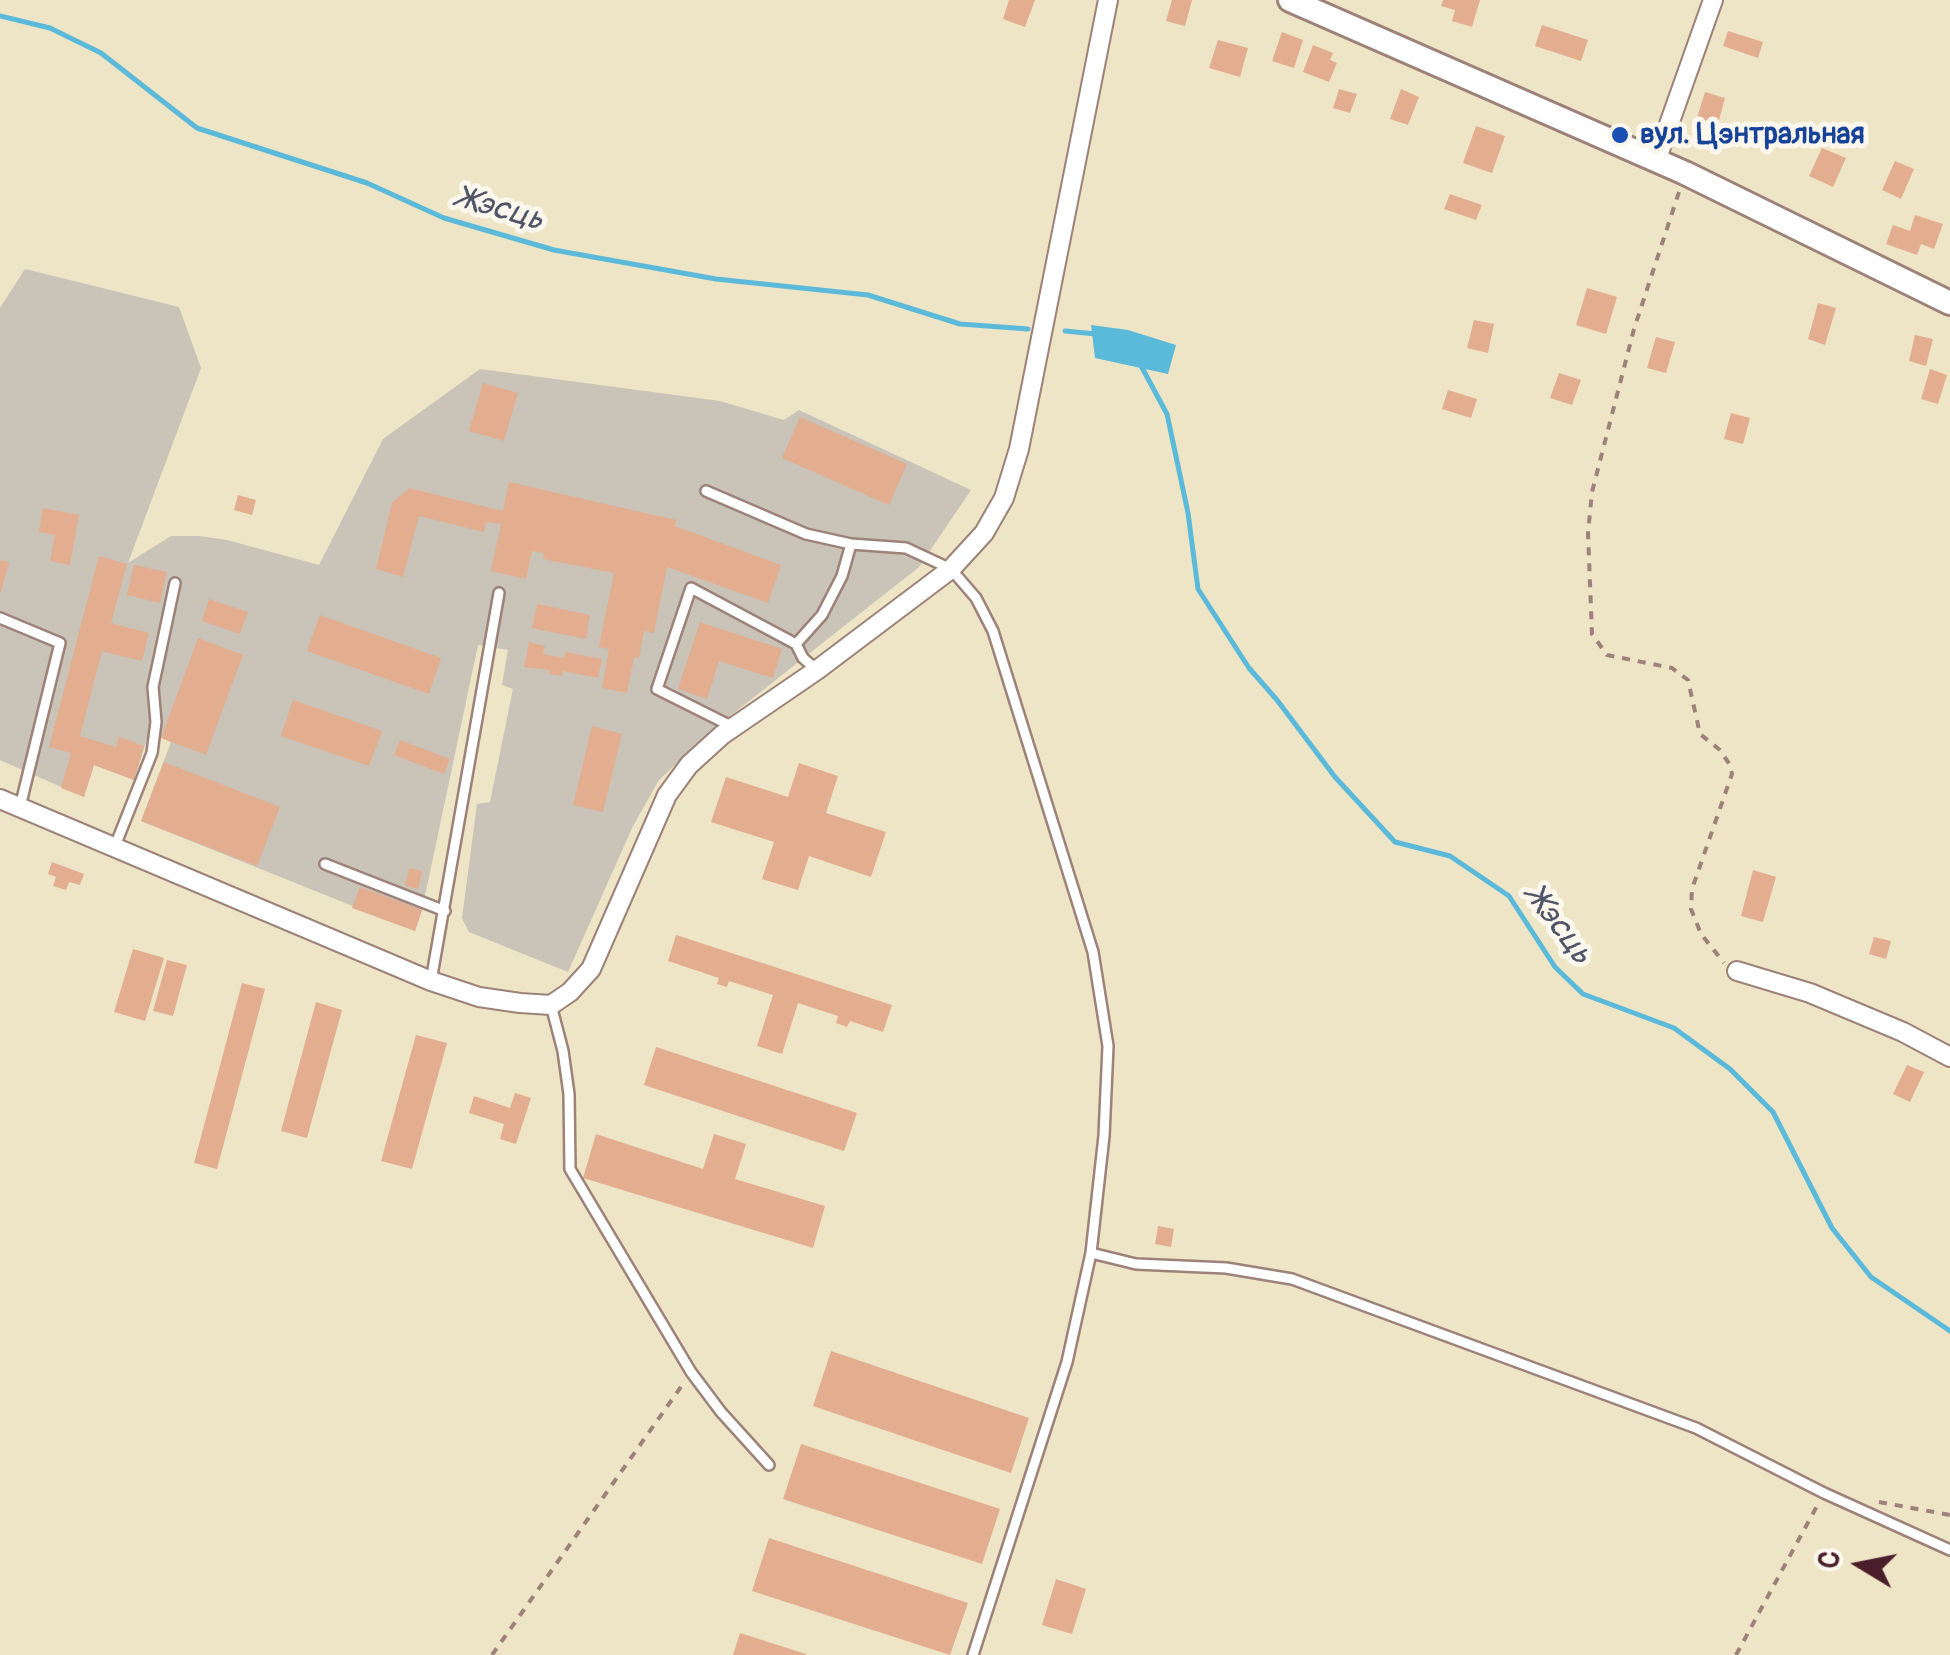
<!DOCTYPE html>
<meta charset="utf-8">
<style>
body{margin:0}
#map{position:relative;width:1950px;height:1655px;overflow:hidden;background:#eee4c6;font-family:Pangolin,sans-serif}
canvas{display:block}
.north{position:absolute;left:1810px;top:1515px;width:100px;height:100px;-webkit-text-stroke:8px #fbf7ec;paint-order:stroke;rotate:280deg;font-size:28px;font-weight:700;line-height:40px;text-align:center;color:#4a1f2b}
.north::after{content:'';display:block;margin:auto;width:35px;height:45px;background:#4a1f2b;clip-path:polygon(50% 0,100% 100%,50% 72%,0 100%)}
</style>
<div id="map">
<canvas width="1950" height="1655"></canvas>
<div class="north">С</div>
</div>
<script>
const context = document.querySelector('canvas').getContext('2d');
context.lineJoin = 'round';
function fill(path, color) { context.fillStyle = color; context.fill(path, 'evenodd'); }
const poly = rows => new Path2D(rows.map(r => 'M' + r).join(''));
function stroke(path, color, width, dash) { context.strokeStyle = color; context.lineWidth = width; context.lineCap = dash ? 'butt' : 'round'; context.setLineDash(dash || []); context.stroke(path); }
function label(font, color, halo, rows, align = 'center') {
  context.font = font + ' Pangolin,sans-serif'; context.lineWidth = 10; context.setLineDash([]); context.textBaseline = 'middle'; context.strokeStyle = halo; context.fillStyle = color; for (const [text, x, y, turn = 0] of rows) {
    context.save(); context.translate(x, y); context.rotate((+turn || 0) * Math.PI / 180); context.textAlign = isNaN(turn) ? turn : align; if (halo) context.strokeText(text, 0, 0); context.fillText(text, 0, 0); context.restore();
  }
}
const industrial = poly([
 [25,269,179,307,201,368,128,563,171,536,200,536,227,540,319,565,383,439,480,369,720,401,784,420,799,410,971,490,919,567,711,731,659,780,633,826,568,972,469,932,462,918,477,804,490,802,513,689,502,685,508,650,478,645,422,910,415,931,141,821,171,742,149,733,134,780,94,765,84,797,0,760,0,308]
]);
const water = poly([
 [1091,325,1128,330,1176,345,1168,374,1095,358]
]);
const stream = poly([
 [0,16,50,28,101,53,197,128,367,183,444,218,554,250,716,279,868,295,960,324,1028,329],
 [1065,331,1096,334],
 [1140,364,1167,414,1188,513,1198,589,1249,668,1277,700,1335,777,1395,842,1450,856,1509,896,1555,967,1583,994,1674,1028,1730,1069,1773,1112,1832,1228,1871,1277,1950,1331]
]);
const building = poly([
 [1009,0,1035,0,1025,27,1003,19],
 [1172,0,1192,0,1185,26,1166,21],
 [1443,0,1480,0,1472,27,1452,21,1455,10,1441,6],
 [1542,25,1588,40,1581,61,1535,46],
 [1728,31,1763,42,1758,58,1723,46],
 [1282,32,1303,40,1294,68,1272,61],
 [1218,40,1248,48,1240,77,1209,68],
 [1313,45,1333,53,1330,60,1337,63,1329,82,1303,72],
 [1339,89,1357,94,1350,113,1333,108],
 [1401,89,1419,97,1408,125,1390,119],
 [1705,92,1725,98,1718,124,1697,118],
 [1476,126,1505,136,1492,173,1463,163],
 [1822,148,1846,158,1833,187,1809,176],
 [1895,161,1914,169,1901,199,1882,190],
 [1450,194,1482,205,1476,220,1444,209],
 [1915,215,1943,224,1934,249,1921,244,1917,255,1886,244,1893,225,1910,231],
 [1587,288,1617,297,1606,334,1576,325],
 [1818,303,1836,308,1825,345,1808,339],
 [1474,320,1494,324,1488,353,1467,348],
 [1915,335,1933,339,1926,366,1909,361],
 [1656,337,1675,342,1666,373,1647,368],
 [1930,369,1947,375,1938,404,1921,399],
 [1559,373,1581,380,1572,405,1550,398],
 [483,383,518,393,504,441,469,431],
 [1448,390,1477,399,1471,418,1442,409],
 [1731,413,1750,418,1743,444,1724,439],
 [800,417,907,464,889,505,782,458],
 [509,482,676,520,675,526,781,565,768,603,667,567,654,633,644,631,639,658,634,657,627,693,602,688,609,649,599,647,614,573,543,559,544,553,532,551,526,579,491,571,501,524,486,522,484,532,419,516,403,577,376,569,392,503,409,488,503,511],
 [238,495,256,500,252,515,234,510],
 [43,508,79,515,70,565,50,561,55,535,39,532],
 [99,556,127,564,111,623,149,633,142,661,102,651,80,736,116,747,119,737,144,746,134,780,94,765,84,797,61,788,71,753,49,747],
 [0,560,9,562,1,592,0,592],
 [134,565,167,572,160,603,127,595],
 [209,599,248,612,240,634,202,621],
 [537,604,590,615,586,639,532,628],
 [320,615,441,658,429,694,307,651],
 [700,622,782,649,773,678,719,661,707,699,678,689],
 [198,638,243,655,206,755,161,738],
 [529,642,545,646,543,654,564,658,566,652,602,659,598,678,563,671,562,676,549,674,549,670,524,667],
 [293,700,382,731,369,766,281,736],
 [592,726,622,734,603,812,573,805],
 [400,740,450,759,444,774,394,755],
 [164,762,280,807,257,866,141,821],
 [799,763,838,776,826,813,886,832,871,877,809,856,798,890,762,879,774,842,711,822,726,777,788,797],
 [52,862,84,874,80,885,69,882,66,890,53,886,56,877,48,874],
 [409,868,422,871,418,889,405,886],
 [1753,870,1776,877,1763,922,1741,916],
 [360,887,422,910,415,931,352,908],
 [676,935,892,1005,883,1032,850,1021,847,1027,836,1023,838,1016,798,1003,782,1054,757,1046,773,995,729,981,727,987,717,984,719,978,668,961],
 [1874,937,1891,941,1886,959,1869,954],
 [133,949,164,958,145,1021,114,1012],
 [167,960,187,965,173,1016,153,1011],
 [242,983,265,989,217,1169,194,1163],
 [316,1002,342,1010,307,1138,281,1131],
 [416,1035,447,1043,412,1169,381,1161],
 [656,1047,857,1113,844,1151,644,1085],
 [1907,1065,1924,1072,1910,1102,1893,1094],
 [515,1093,531,1098,516,1144,500,1139,504,1124,469,1113,474,1096,510,1108],
 [596,1134,703,1169,714,1134,746,1144,735,1179,825,1206,813,1248,583,1178],
 [1158,1226,1174,1229,1171,1247,1155,1244],
 [831,1351,1029,1418,1011,1473,813,1406],
 [801,1444,1000,1509,982,1564,783,1499],
 [769,1538,968,1603,950,1655,752,1591],
 [1056,1579,1086,1589,1072,1634,1042,1625],
 [740,1633,806,1654,806,1655,733,1655]
]);
const path = poly([
 [1679,192,1634,329,1592,492,1588,533,1592,634,1607,655,1672,668,1688,680,1700,734,1720,750,1730,765,1732,774,1692,889,1691,909,1701,934,1724,963],
 [1879,1502,1950,1515],
 [492,1655,683,1384],
 [1736,1655,1817,1506]
]);
const service = poly([
 [706,491,806,534,851,544,906,548,951,569,976,598,993,631,1093,952,1108,1046,1104,1136,1091,1253,1067,1362,973,1655],
 [0,618,60,643,20,807],
 [817,670,803,658,796,644,822,615,842,576,851,544],
 [731,726,657,689,691,588,796,644],
 [115,846,152,753,156,722,153,687,175,583],
 [325,864,445,911],
 [431,981,499,593],
 [551,1005,563,1051,569,1094,570,1169,691,1372,721,1412,769,1465],
 [1091,1253,1136,1264,1226,1268,1292,1279,1696,1428,1824,1493,1950,1550]
]);
const minor = poly([
 [1656,161,1713,0],
 [0,799,431,981,479,997,520,1003,551,1005,570,992,591,969,667,795,689,765,722,735,817,670,951,569,984,533,1004,498,1019,449,1108,0],
 [1737,971,1810,993,1903,1032,1950,1057]
]);
const tertiary = poly([
 [1290,0,1685,173,1950,303]
]);
const markers = [
 [1620,135,10,"#1a4fb4"]
];
const transitNames = [
 ["вул. Цэнтральная",1640,135]
];
const waterNames = [
 ["Жэсць",500,210,16],
 ["Жэсць",1558,926,53]
];
fill(industrial, '#c9c3b8');
fill(water, '#5bbada');
stroke(stream, '#5bbada', 5);
fill(building, '#e3ae90');
stroke(service, '#9c8278', 14);
stroke(minor, '#9c8278', 22);
stroke(tertiary, '#9c8278', 28);
stroke(path, '#9c8278', 4, [8, 8]);
stroke(service, '#fff', 9);
stroke(minor, '#fff', 18);
stroke(tertiary, '#fff', 22);
for (const [x, y, r, color] of markers) { const dot = new Path2D(); dot.arc(x, y, r, 0, 2 * Math.PI); context.fillStyle = color; context.fill(dot); stroke(dot, '#fbf7ec', 4); }
label('bold 30px', '#164399', '#fbf7ec', transitNames, 'left');
label('italic 32px', '#505568', '#fbf7ec', waterNames);
</script>
